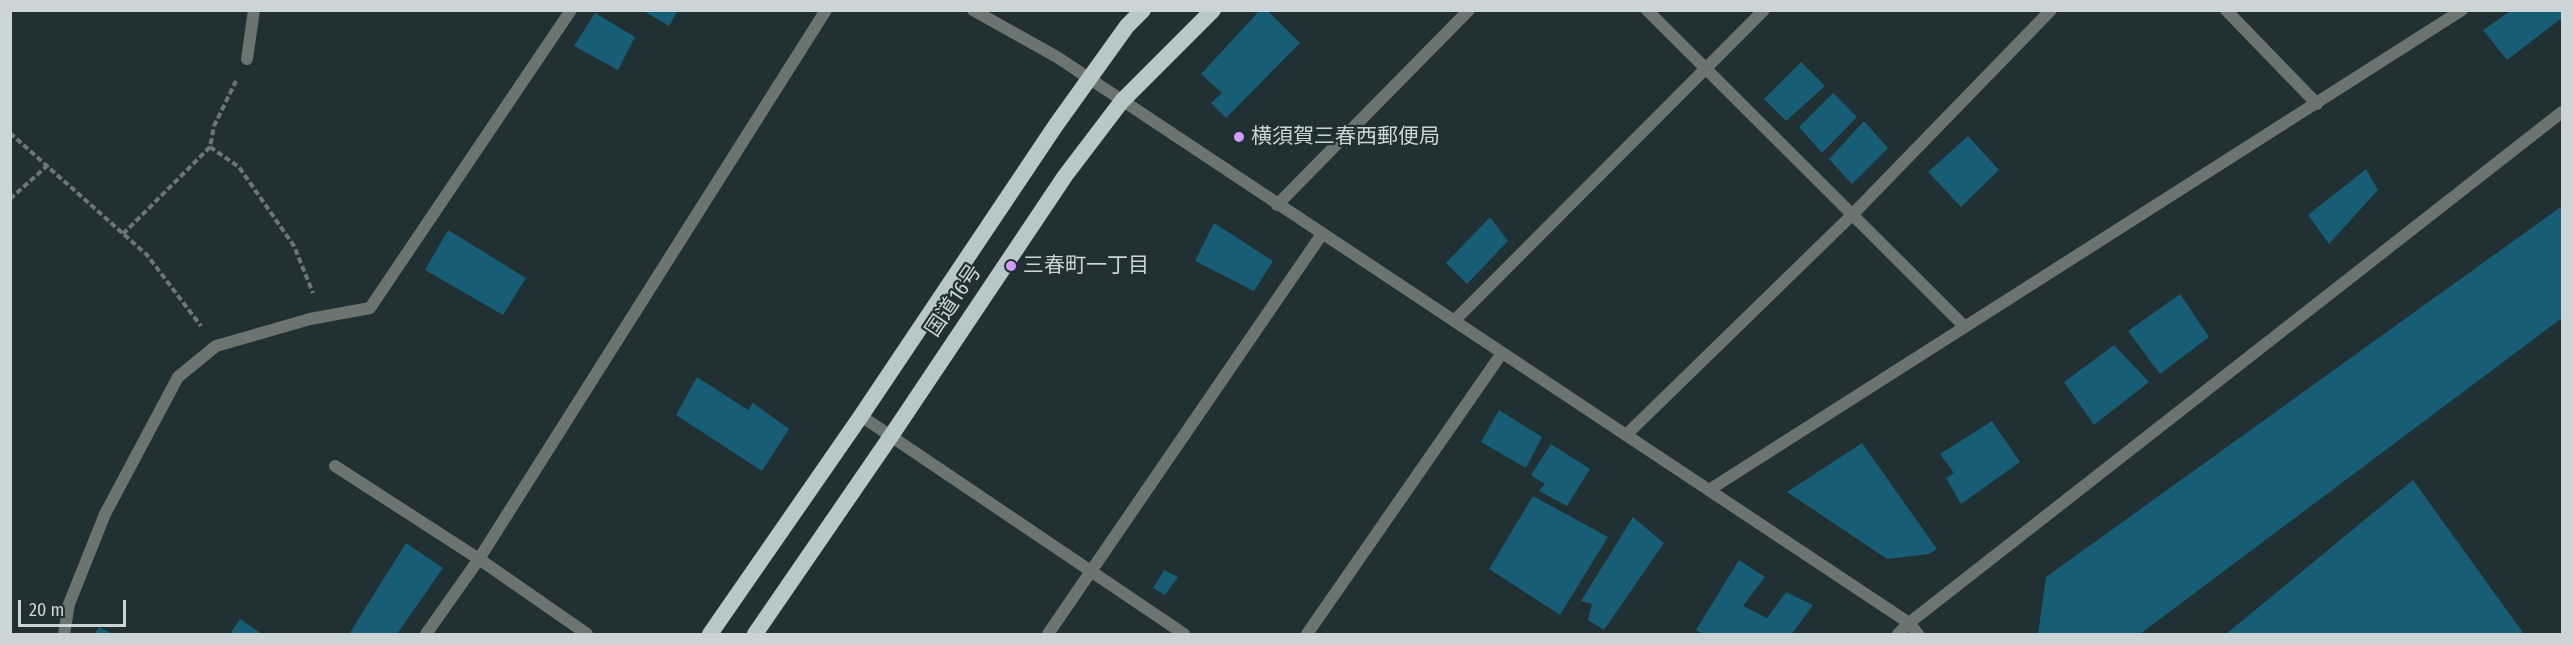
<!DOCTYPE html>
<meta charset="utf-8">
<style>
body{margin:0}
#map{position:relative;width:2573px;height:645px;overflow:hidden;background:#213032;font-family:"Fira Sans Condensed",sans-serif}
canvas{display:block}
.frame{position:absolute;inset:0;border:12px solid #cbd5d6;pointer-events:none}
.scale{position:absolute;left:18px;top:600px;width:108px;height:27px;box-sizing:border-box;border:3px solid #cbd5d6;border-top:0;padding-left:8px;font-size:18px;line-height:21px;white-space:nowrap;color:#cbd5d6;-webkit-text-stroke:4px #213032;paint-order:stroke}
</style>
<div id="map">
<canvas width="2573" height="645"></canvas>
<div class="frame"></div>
<div class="scale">20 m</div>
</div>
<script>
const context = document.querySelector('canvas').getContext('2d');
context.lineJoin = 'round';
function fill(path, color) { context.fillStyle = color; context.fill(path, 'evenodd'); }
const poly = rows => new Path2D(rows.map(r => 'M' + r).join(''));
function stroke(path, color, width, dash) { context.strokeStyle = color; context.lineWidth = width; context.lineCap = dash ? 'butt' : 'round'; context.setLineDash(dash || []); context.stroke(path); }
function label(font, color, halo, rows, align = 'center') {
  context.font = font + ' "Fira Sans Condensed","Noto Sans JP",sans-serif'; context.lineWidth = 4.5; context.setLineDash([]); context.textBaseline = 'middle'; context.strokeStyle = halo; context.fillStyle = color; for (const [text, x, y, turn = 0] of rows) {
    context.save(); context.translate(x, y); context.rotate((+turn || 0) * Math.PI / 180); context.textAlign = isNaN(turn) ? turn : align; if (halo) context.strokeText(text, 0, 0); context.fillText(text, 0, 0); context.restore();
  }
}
const building = poly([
 [642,10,678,10,669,26],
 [1260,10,1267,10,1300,43,1226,118,1211,103,1222,93,1201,74],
 [2512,10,2562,10,2562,18,2507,60,2483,30],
 [595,13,635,37,618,70,574,46],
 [1801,62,1825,86,1786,121,1764,99],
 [1833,93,1857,117,1822,153,1799,127],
 [1864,121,1888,148,1852,184,1829,159],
 [1968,136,1999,170,1961,207,1928,172],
 [2366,169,2378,190,2329,244,2308,215],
 [2562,206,2562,318,2140,634,2038,634,2046,577],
 [1490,217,1508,241,1467,284,1446,263],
 [1214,223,1273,261,1254,291,1195,261],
 [448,230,526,278,503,315,425,270],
 [2180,294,2209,337,2160,374,2128,331],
 [2114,345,2149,382,2094,425,2064,382],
 [697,377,748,410,753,403,789,429,762,471,676,415],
 [1499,410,1542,437,1526,468,1481,442],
 [1992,421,2020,462,1961,504,1946,478,1954,473,1940,454],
 [1862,443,1937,549,1929,554,1887,559,1787,492],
 [1551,444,1590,469,1567,506,1539,491,1545,484,1531,475],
 [2413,480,2524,634,2226,634],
 [1533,496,1608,537,1560,615,1489,569],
 [1633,517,1664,543,1604,630,1588,620,1592,604,1581,601],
 [406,543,443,568,397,634,349,634],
 [1739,560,1765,577,1743,606,1767,618,1786,592,1813,605,1792,634,1703,634,1696,630],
 [1164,570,1178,577,1165,595,1153,588],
 [240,619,262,634,230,634],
 [99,627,113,634,95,634]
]);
const path = poly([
 [10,133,147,255,201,326],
 [210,147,239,167,294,246,313,293],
 [10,199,48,165],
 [123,234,210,147,214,126,236,81]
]);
const service = poly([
 [2226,10,2317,104],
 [247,59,254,10]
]);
const minor = poly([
 [1647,10,1965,327],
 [1277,205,1469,10],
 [1454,321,1764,10],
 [861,416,1184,634],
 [1626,435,1852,215,2051,10],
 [335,466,479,559,587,634],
 [1709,490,2462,10],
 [64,634,69,604,105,514,178,377,216,346,310,319,370,308,571,10],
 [426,634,479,559,826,10],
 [1048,634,1322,234],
 [1307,634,1502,353]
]);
const tertiary = poly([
 [973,10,1057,57,1909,623,1918,634],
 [1898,634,1909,623,2562,112]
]);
const trunk = poly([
 [710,634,861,416,1056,125,1127,26,1143,10],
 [755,634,891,436,1065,176,1122,101,1213,10]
]);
const markers = [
 [1239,137,6,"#d59bfa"],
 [1011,266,6,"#d59bfa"]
];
const poiNames = [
 ["横須賀三春西郵便局",1251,137],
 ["三春町一丁目",1023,266]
];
const streetNames = [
 ["国道16号",954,301,-56]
];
fill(building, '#165d75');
stroke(path, '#6a7779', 4, [6, 3]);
stroke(service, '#6c7472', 12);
stroke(minor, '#6c7472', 12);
stroke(tertiary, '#6c7472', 12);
stroke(trunk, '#b8c8c6', 16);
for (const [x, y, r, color] of markers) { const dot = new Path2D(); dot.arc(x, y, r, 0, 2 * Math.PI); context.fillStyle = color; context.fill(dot); stroke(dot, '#213032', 2); }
label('21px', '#cbd5d6', '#213032', poiNames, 'left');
label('21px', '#cbd5d6', '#213032', streetNames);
</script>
